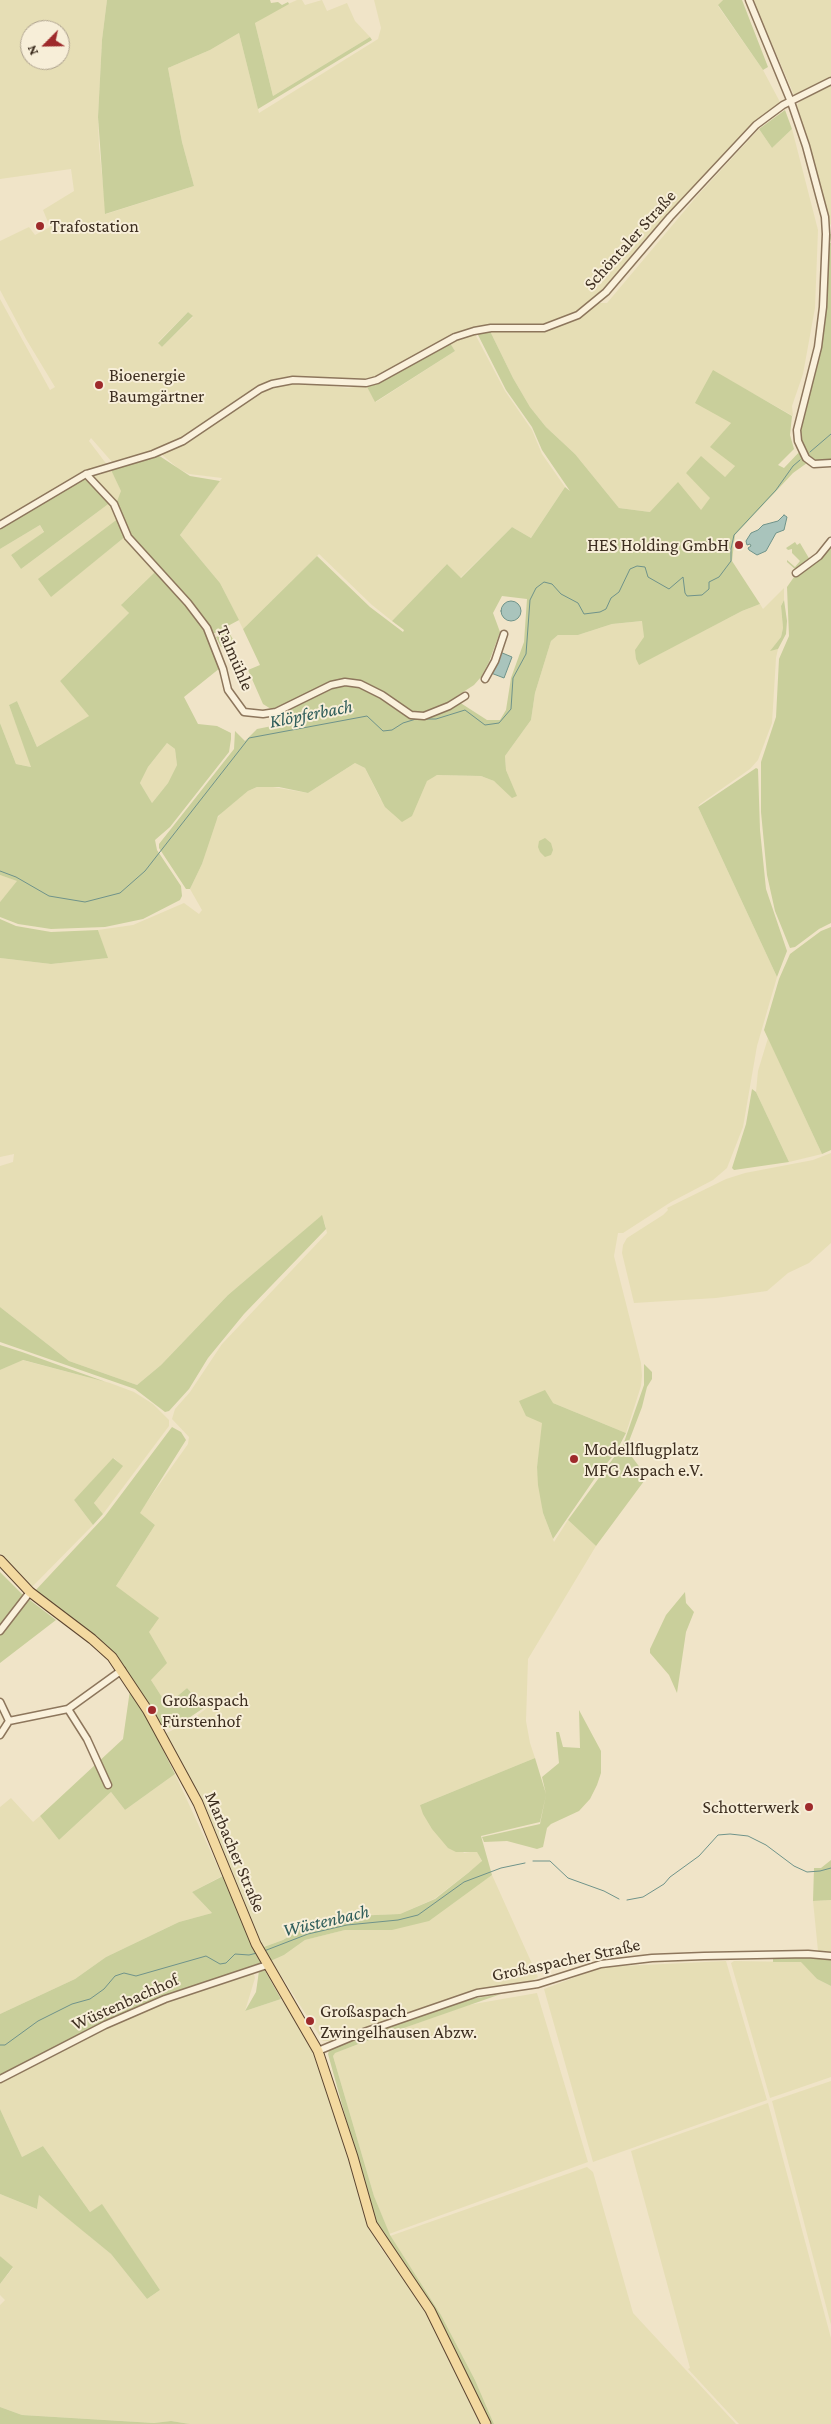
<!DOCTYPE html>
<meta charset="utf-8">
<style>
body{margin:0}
#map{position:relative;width:831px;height:2424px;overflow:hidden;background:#f0e4c8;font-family:"Crimson Pro",serif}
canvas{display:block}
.north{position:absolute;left:20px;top:20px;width:50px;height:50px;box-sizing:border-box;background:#f7eed8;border:1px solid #ada18e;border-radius:50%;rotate:247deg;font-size:14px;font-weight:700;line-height:20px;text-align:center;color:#3d2e20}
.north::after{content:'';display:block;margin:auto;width:18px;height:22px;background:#9e2a2b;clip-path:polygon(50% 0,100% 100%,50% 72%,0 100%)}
</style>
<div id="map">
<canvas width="831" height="2424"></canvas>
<div class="north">N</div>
</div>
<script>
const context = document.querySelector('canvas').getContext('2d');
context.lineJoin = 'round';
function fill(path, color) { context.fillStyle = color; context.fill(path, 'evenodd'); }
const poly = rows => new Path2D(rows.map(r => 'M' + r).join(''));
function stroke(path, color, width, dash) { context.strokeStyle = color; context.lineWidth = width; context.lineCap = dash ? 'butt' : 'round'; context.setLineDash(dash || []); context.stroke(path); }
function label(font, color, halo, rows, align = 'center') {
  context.font = font + ' "Crimson Pro",serif'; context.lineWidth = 4; context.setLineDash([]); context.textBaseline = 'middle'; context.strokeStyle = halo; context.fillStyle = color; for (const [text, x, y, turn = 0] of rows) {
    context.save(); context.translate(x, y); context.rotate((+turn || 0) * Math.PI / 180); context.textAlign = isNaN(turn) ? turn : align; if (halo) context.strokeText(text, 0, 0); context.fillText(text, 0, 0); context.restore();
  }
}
const farmland = poly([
 [0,0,107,0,102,40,98,117,99,146,106,214,194,186,182,142,168,68,210,50,239,33,259,113,378,39,381,28,374,0,723,0,718,6,763,70,781,104,762,118,611,284,576,314,547,326,481,328,383,375,363,381,299,378,277,380,252,391,182,439,145,455,112,462,91,438,89,441,111,470,122,492,116,504,84,471,84,474,0,522,0,299,50,390,55,387,26,339,0,290,0,241,29,227,35,235,50,227,43,210,74,191,71,169,0,179],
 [30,30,60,30,60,60,30,60],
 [188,312,193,317,162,347,158,342],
 [297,0,302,0,305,5,322,0,327,11,347,3,355,21,370,37,273,96,255,23,279,8],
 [753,0,831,0,831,77,794,95],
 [831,83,831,225,828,222,797,105,804,97],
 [759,129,772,148,792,129,818,230,815,308,803,374,792,406,793,416,713,371,731,423,724,431,735,466,725,477,686,472,711,498,701,510,650,512,619,508,575,454,546,427,530,407,513,378,490,331,537,332,546,330,572,321,598,303,607,303,697,196],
 [475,334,505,391,532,430,542,454,565,487,531,538,512,527,460,578,447,564,392,621,372,605,319,554,243,629,220,583,180,535,222,478,189,474,179,469,161,454,183,443,261,392,281,385,295,382,348,388,366,385,376,402,455,351,450,343],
 [111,502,119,518,51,596,126,536,156,571,122,604,129,613,60,681,90,716,37,747,17,701,9,705,32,767,16,764,0,723,0,549,40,525,44,533,11,555,21,569],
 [784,588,784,600,781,606,783,628,781,637,771,650,778,649,776,658,772,723,758,760,750,769,700,804,698,807,777,977,757,1046,743,1127,727,1168,713,1180,671,1202,623,1233,618,1233,614,1256,641,1363,642,1376,641,1386,626,1433,553,1403,543,1423,537,1467,543,1513,554,1542,568,1520,596,1546,528,1659,526,1721,530,1743,535,1758,420,1805,464,1853,477,1851,482,1862,434,1899,400,1914,352,1916,303,1928,283,1940,261,1948,164,1734,186,1724,207,1708,187,1688,167,1705,151,1680,116,1586,155,1525,139,1513,188,1444,189,1437,172,1419,175,1409,190,1392,222,1344,327,1233,325,1224,321,1216,228,1295,161,1365,137,1385,69,1361,0,1307,0,1166,13,1162,14,1154,0,1157,0,958,51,964,107,958,98,930,133,925,184,903,199,914,202,910,190,889,202,864,214,823,221,813,248,791,257,787,267,786,308,793,355,763,365,768,381,800,425,783,430,777,437,775,481,776,494,781,516,795,506,770,505,756,531,720,535,693,551,641,558,635,578,635,612,624,643,621,644,637,640,664,742,611,760,604,763,609],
 [167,743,175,749,177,765,168,783,152,803,140,783,148,767],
 [0,875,18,881,0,902],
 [768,1038,822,1154,789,1162,756,1092,758,1071],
 [831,1153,831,1243,809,1263,788,1273,767,1291,716,1298,634,1303,622,1253,623,1245,627,1238,663,1215,668,1210,667,1208,726,1179,745,1173,813,1160],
 [22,1360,110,1383,134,1392,153,1404,169,1420,169,1426,103,1514,94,1503,122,1466,114,1458,74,1500,93,1525,32,1587,0,1553,0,1370],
 [175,1774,222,1876,192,1892,212,1913,179,1922,106,1957,75,1979,0,2014,0,1807,11,1798,33,1822,40,1816,59,1840,111,1792,125,1810],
 [492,1875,538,1977,533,1980,515,1985,476,1990,386,2020,336,2041,323,2041,271,1960,284,1955,305,1940,345,1930,392,1930,476,1886],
 [831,1900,831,1952,818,1951,813,1901],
 [726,1961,767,2100,593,2162,544,1989,602,1967],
 [734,1961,802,1962,817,1979,831,1986,831,2077,770,2098,731,1963],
 [251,1973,254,1974,255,1978,245,2011,281,1999,293,2014,308,2041,319,2063,354,2171,370,2229,380,2247,417,2298,434,2328,480,2424,190,2424,171,2421,154,2423,22,2415,0,2407,0,2305,5,2300,0,2295,0,2284,13,2268,0,2256,0,2194,37,2209,39,2194,111,2254,147,2299,160,2290,102,2205,90,2212,43,2146,22,2157,0,2109,0,2081,19,2074,24,2068,122,2019,164,2002],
 [537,1993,588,2162,389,2234,374,2196,333,2056,334,2053,468,2005],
 [831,2081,831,2325,772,2101],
 [768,2103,831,2338,831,2424,739,2424,688,2369,690,2368,631,2151],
 [587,2167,593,2172,633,2313,736,2424,494,2424,475,2380,441,2315,390,2236]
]);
const green = poly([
 [107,0,270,0,271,3,278,2,282,5,288,2,289,4,255,23,273,96,370,37,372,40,258,109,239,33,210,50,168,68,182,142,194,186,105,214,98,117,102,40],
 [723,0,742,0,768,67,763,70,718,5],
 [785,110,792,129,772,148,759,129],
 [829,234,831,234,831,459,807,463,793,473,735,535,732,561,760,604,742,611,639,665,636,659,635,650,644,637,642,621,612,624,578,635,558,635,551,641,535,693,531,720,505,756,506,770,517,796,512,798,494,781,481,776,437,775,427,781,412,816,402,822,385,807,365,768,355,763,308,793,279,787,257,787,248,791,218,816,202,864,190,889,186,889,159,848,159,844,234,749,235,731,245,741,257,729,277,725,279,721,277,713,315,693,345,684,360,685,410,715,410,717,424,718,459,702,487,720,500,720,506,710,511,678,524,642,527,599,502,596,493,613,500,632,489,662,481,677,474,685,457,696,458,700,425,714,412,714,384,694,361,682,345,680,328,684,276,711,271,709,263,704,248,670,260,665,243,629,317,556,370,607,403,632,404,630,392,621,447,564,461,578,512,527,531,538,565,487,570,491,542,450,532,427,506,390,477,333,490,331,513,378,530,407,546,427,575,454,619,508,650,512,678,482,701,510,710,498,686,473,701,456,725,477,735,466,710,447,731,423,695,403,713,370,792,416,790,435,794,449,778,465,784,468,803,448,800,430,820,347,825,307,828,243,831,243],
 [188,312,193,316,162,347,158,343],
 [450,343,455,351,375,402,366,385],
 [158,455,190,476,220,481,180,535,220,583,239,620,211,635,130,537,116,504,121,491,111,470,112,468],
 [81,480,87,480,111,502,21,569,11,555,44,532,40,525,0,549,0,527],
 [119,518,126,536,51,597,38,579],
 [795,542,797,545,800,543,810,560,796,570,787,562,787,560,795,567,800,561,792,553,792,549,788,550,786,548],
 [831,544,831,923,819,929,795,947,790,948,775,911,767,875,761,812,761,762,776,717,779,659,789,636,787,587,794,577],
 [156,571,188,604,205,628,220,668,184,697,198,724,217,726,231,733,231,739,229,752,170,827,155,840,157,850,181,886,182,896,180,900,143,919,105,927,51,929,18,924,0,917,0,902,17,881,0,875,0,723,16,764,31,767,9,705,17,701,37,747,89,716,60,681,129,613,121,605],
 [167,743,175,749,177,765,168,783,152,803,140,783,148,767],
 [784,600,787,621,786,634,778,649,770,651,781,637,783,628,781,606],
 [228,631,234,641,221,647,216,637],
 [756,768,758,769,760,830,766,889,787,951,777,977,698,807],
 [545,838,551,843,553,850,551,855,545,857,540,852,538,847,539,841],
 [0,919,16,926,51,932,98,930,108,958,51,964,0,958],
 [831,927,831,1150,822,1154,764,1030,779,979,790,954,821,931],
 [752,1089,756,1092,789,1162,734,1170,732,1168,746,1124],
 [322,1215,326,1229,244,1314,208,1358,189,1389,169,1411,165,1412,135,1389,0,1342,0,1307,69,1361,137,1385,161,1365,228,1295],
 [0,1345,22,1352,106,1382,23,1360,0,1370],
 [644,1364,652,1372,652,1379,647,1387,642,1407,626,1449,647,1477,596,1546,568,1520,623,1445,644,1385],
 [545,1390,553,1403,626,1433,616,1452,595,1478,553,1539,543,1513,538,1485,537,1467,542,1423,526,1416,519,1401],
 [172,1427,181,1432,186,1440,140,1513,155,1525,116,1586,159,1618,149,1632,167,1663,151,1680,167,1705,187,1688,205,1707,180,1724,163,1730,152,1707,122,1667,34,1592,105,1516],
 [113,1458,123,1466,94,1503,103,1514,93,1525,74,1500],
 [0,1572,22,1594,56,1620,0,1663],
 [685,1592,686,1603,694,1612,686,1632,677,1693,669,1675,650,1653,650,1649,666,1615],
 [130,1690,138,1700,175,1774,125,1810,111,1792,59,1840,40,1816,123,1739],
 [579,1710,601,1751,601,1773,597,1785,590,1799,579,1811,551,1824,547,1828,543,1847,537,1849,507,1841,484,1842,482,1837,540,1824,546,1795,540,1822,481,1836,492,1875,429,1921,392,1930,345,1930,305,1940,284,1955,268,1962,261,1948,283,1940,303,1928,352,1916,400,1914,435,1899,468,1873,482,1861,477,1852,456,1852,448,1848,432,1829,423,1814,420,1805,535,1758,546,1794,542,1777,559,1763,556,1732,559,1732,563,1747,580,1748],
 [831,1860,831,1900,813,1901,814,1868,821,1868],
 [225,1875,261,1964,191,1987,0,2078,0,2014,75,1979,106,1957,179,1922,212,1913,192,1892],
 [773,1957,819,1957,831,1959,831,1986,817,1979,801,1962,773,1962],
 [264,1969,281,1999,245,2011,256,1992,259,1971],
 [501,1994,364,2042,335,2053,333,2056,374,2196,390,2235,441,2315,475,2380,494,2424,490,2424,374,2220,328,2054,329,2051,359,2037,471,1999],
 [0,2109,22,2157,43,2146,90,2212,102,2204,160,2290,147,2299,111,2254,39,2195,37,2209,0,2194],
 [0,2256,13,2267,0,2284],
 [0,2407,22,2415,154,2423,171,2421,190,2424,0,2424]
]);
const water = poly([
 [784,515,787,517,784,530,776,533,766,551,757,555,749,550,748,548,751,546,750,544,747,545,746,541,751,533,758,530,763,525,778,521,784,515],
 '501 611a10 10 0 1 1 20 0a10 10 0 1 1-20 0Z',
 [500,652,512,657,504,678,491,673,500,652]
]);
const stream = poly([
 [810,452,831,434],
 [0,871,16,877,49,896,85,902,120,893,145,871,249,738,367,716,383,731,392,730,403,723,416,719,436,719,465,710,485,725,499,723,511,709,513,678,526,654,530,600,536,588,544,582,552,584,561,594,578,603,584,614,600,612,606,609,611,598,619,592,630,569,637,566,645,567,648,577,669,589,683,577,685,593,687,596,702,595,709,589,709,582,719,577,731,561,731,549,734,535,776,490,793,466,800,460],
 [533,1861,550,1861,568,1878,604,1891,619,1899],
 [627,1900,643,1897,664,1884,670,1877,699,1856,718,1835,730,1834,748,1836,766,1845,794,1866,807,1872,820,1871,831,1868],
 [264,1951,308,1934,347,1925,398,1920,418,1915,464,1882,501,1868,525,1863],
 [0,2045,5,2045,38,2021,72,2004,90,1999,104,1989,115,1976,124,1973,136,1976,206,1956,220,1964,226,1963,235,1954,249,1955,257,1953]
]);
const minor = poly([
 [749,0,791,102,806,146,825,217,826,234,823,307,818,347,797,430,798,441,806,458,814,464,831,463],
 [86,474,114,504,128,537,188,603,207,628,223,669,228,690,244,712,263,714,276,712,331,685,345,682,360,684,382,695,411,715,424,716,449,706,465,696],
 [0,525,86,474,153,454,183,441,260,389,272,384,293,380,366,383,377,380,455,337,474,331,491,328,544,328,578,315,606,292,670,217,756,125,783,105,831,81],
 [796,573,819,556,831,541],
 [485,679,495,661,504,634],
 [0,1631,30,1592],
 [0,1702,9,1721,68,1709,122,1670],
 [68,1709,87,1739,108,1785],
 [0,1735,9,1721],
 [318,2051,361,2033,477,1993,538,1984,601,1964,652,1958,704,1956,808,1954,831,1956],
 [0,2079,105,2025,165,1999,267,1965]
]);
const major = poly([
 [0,1560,30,1592,92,1639,112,1657,148,1711,198,1803,256,1944,318,2051,353,2157,372,2224,430,2310,486,2424]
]);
const markers = [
 [40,226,5,"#9e2a2b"],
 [99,385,5,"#9e2a2b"],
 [739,545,5,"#9e2a2b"],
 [574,1459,5,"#9e2a2b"],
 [152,1710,5,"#9e2a2b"],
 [809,1807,5,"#9e2a2b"],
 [310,2021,5,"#9e2a2b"]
];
const poiNames = [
 ["Trafostation",50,226],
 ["Bioenergie",109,375],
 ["Baumgärtner",109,396],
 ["HES Holding GmbH",729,545,"right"],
 ["Modellflugplatz",584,1449],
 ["MFG Aspach e.V.",584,1470],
 ["Großaspach",162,1700],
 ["Fürstenhof",162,1721],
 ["Schotterwerk",799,1807,"right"],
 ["Großaspach",320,2011],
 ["Zwingelhausen Abzw.",320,2032]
];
const streetNames = [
 ["Schöntaler Straße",630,240,-48],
 ["Talmühle",235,658,67],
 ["Marbacher Straße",235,1852,67],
 ["Großaspacher Straße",566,1960,-12],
 ["Wüstenbachhof",125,2002,-24]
];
const waterNames = [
 ["Klöpferbach",311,714,-11],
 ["Wüstenbach",326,1921,-13]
];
fill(farmland, '#e6deb5');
fill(green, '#c9cf9b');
fill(water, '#a9c4bc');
stroke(water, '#6f938a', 1);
stroke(stream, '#6f938a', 1);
stroke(minor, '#8d765c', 9);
stroke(major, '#5b4430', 11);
stroke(minor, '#faf1dc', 6);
stroke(major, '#f3d9a0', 9);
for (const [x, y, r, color] of markers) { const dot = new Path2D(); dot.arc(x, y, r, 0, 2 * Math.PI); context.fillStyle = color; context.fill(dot); stroke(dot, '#f7eed8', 2); }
label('18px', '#3d2e20', '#f7eed8', poiNames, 'left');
label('18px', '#3d2e20', '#f7eed8', streetNames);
label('italic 19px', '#2f5d5a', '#f7eed8', waterNames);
</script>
